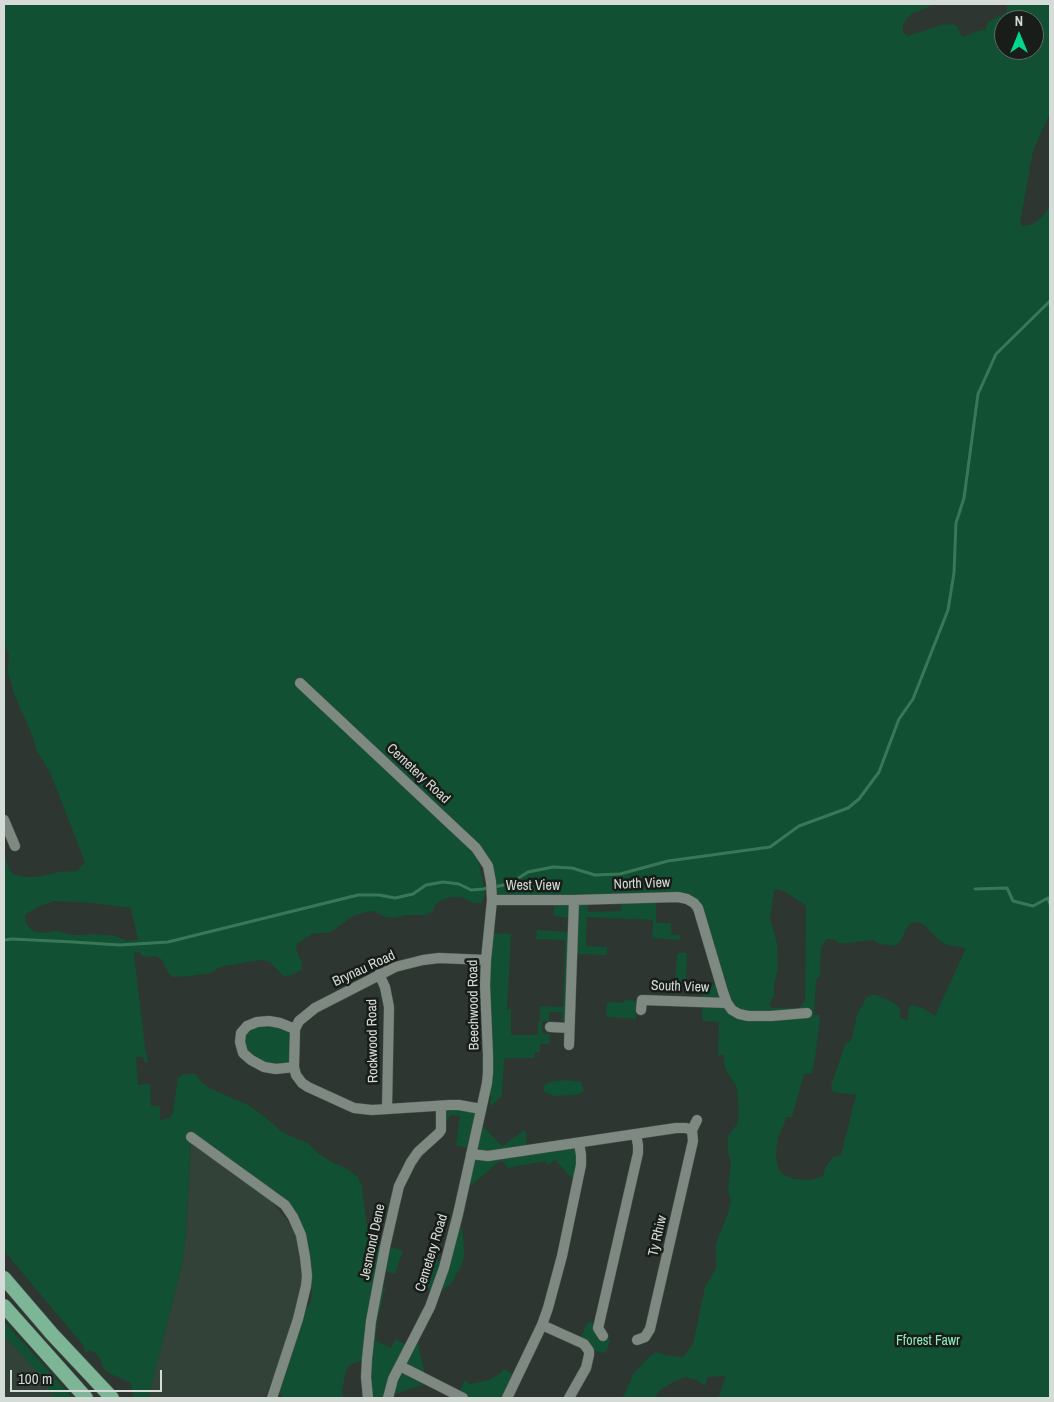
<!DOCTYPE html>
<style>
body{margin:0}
#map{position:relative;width:1054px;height:1402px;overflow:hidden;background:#2d3631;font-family:"Archivo Narrow",sans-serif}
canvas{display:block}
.frame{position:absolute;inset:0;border:5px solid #d5dbd7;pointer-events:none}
.north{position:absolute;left:994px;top:10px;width:50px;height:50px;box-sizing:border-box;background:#181d1a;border:1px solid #646966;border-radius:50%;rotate:0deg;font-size:14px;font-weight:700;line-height:20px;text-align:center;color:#d5dbd7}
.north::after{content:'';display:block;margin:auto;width:18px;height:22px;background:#00d98c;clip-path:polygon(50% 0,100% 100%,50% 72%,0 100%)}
.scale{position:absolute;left:10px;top:1370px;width:152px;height:22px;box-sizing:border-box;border:2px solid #d5dbd7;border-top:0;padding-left:6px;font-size:15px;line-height:18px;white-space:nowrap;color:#d5dbd7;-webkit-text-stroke:4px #181d1a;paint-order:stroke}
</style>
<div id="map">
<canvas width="1054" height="1402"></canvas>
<div class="frame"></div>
<div class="north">N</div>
<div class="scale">100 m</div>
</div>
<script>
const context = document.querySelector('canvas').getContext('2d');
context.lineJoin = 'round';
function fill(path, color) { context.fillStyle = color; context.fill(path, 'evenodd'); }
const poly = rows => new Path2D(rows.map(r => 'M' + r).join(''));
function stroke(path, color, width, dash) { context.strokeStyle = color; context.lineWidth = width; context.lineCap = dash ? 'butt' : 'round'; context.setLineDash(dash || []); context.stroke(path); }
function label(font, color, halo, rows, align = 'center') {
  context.font = font + ' "Archivo Narrow",sans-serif'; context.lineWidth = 5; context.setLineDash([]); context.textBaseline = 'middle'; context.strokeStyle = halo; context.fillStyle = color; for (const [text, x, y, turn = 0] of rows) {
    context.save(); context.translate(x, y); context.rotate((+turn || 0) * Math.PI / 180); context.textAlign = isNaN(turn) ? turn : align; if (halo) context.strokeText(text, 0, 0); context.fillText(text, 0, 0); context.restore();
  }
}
const built = poly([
 [191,1144,253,1186,272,1202,291,1225,298,1241,302,1258,302,1286,281,1362,268,1389,265,1398,148,1398,183,1261,186,1232],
 [4,1327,65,1398,4,1398]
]);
const green = poly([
 [4,4,933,4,927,8,913,13,906,19,903,26,903,32,908,36,941,25,953,24,957,26,961,35,964,37,978,31,985,30,988,22,1007,12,1007,9,1006,4,1050,4,1050,113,1033,151,1020,223,1023,226,1033,224,1043,216,1050,206,1050,1398,718,1398,726,1376,725,1376,708,1377,705,1386,697,1380,685,1377,673,1382,659,1391,654,1398,623,1398,633,1374,649,1357,656,1352,664,1355,683,1357,693,1344,705,1287,716,1268,716,1244,728,1213,731,1201,728,1191,731,1162,728,1152,728,1136,737,1124,739,1113,737,1088,728,1074,724,1064,724,1055,718,1055,719,1022,702,1021,703,984,720,985,694,902,656,901,656,923,671,923,671,934,680,935,680,940,652,938,653,920,587,917,586,946,607,947,607,955,572,954,569,1021,562,1021,562,1012,549,1012,549,1021,542,1021,542,1033,550,1034,549,1044,540,1044,540,1052,535,1052,534,1058,504,1058,502,1096,490,1107,491,1096,484,1095,490,933,511,934,507,1009,511,1009,511,1035,538,1035,538,1023,540,1021,540,1006,563,1007,565,940,536,939,537,931,536,930,568,932,568,918,554,916,554,900,492,900,481,856,478,861,483,881,485,894,482,903,474,903,464,898,455,897,443,899,435,905,432,912,426,915,405,915,395,918,386,917,373,911,362,913,350,918,331,932,312,934,297,944,296,950,302,963,302,969,294,974,286,977,282,975,271,963,263,960,253,961,220,967,210,973,190,976,173,977,168,972,162,960,156,956,147,957,141,955,140,952,134,953,145,1047,148,1062,144,1062,143,1057,136,1057,138,1085,150,1084,151,1106,160,1106,160,1120,170,1118,173,1112,178,1078,185,1074,196,1074,201,1082,209,1088,246,1104,264,1116,282,1132,309,1144,318,1153,330,1161,349,1170,358,1177,362,1186,366,1220,370,1236,377,1243,385,1247,392,1247,403,1251,395,1274,386,1271,383,1287,386,1289,383,1294,382,1303,378,1318,375,1340,391,1348,396,1339,410,1347,416,1334,426,1379,432,1382,388,1396,388,1398,368,1398,366,1359,351,1364,346,1370,342,1390,343,1398,284,1398,281,1394,275,1389,271,1382,281,1362,295,1317,309,1306,312,1297,311,1280,288,1201,279,1194,267,1192,191,1138,186,1232,183,1261,148,1398,133,1398,131,1383,116,1376,110,1374,104,1369,100,1359,94,1352,90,1350,86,1353,83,1345,10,1258,4,1250,4,853,9,868,13,874,24,877,36,877,59,872,77,871,85,862,51,775,42,759,37,752,33,737,14,694,10,679,7,673,9,655,4,643],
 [1004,20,1034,20,1034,50,1004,50],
 [778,889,787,893,806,906,805,999,802,1005,798,1008,772,1008,769,1003,774,997,774,983,778,970,777,943,770,919,774,891],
 [622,899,621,911,588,912,588,900],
 [55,901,93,903,131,908,138,940,127,941,116,936,96,934,72,935,56,931,41,933,33,931,28,926,25,920,25,915,39,906],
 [915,922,923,924,940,941,947,945,966,948,935,1016,924,1009,913,1005,909,1006,908,1020,900,1018,901,1012,899,1007,894,1003,877,995,872,995,867,997,857,1014,852,1039,845,1045,831,1086,833,1092,856,1095,841,1155,833,1157,825,1168,823,1176,814,1179,809,1180,795,1179,784,1175,780,1171,777,1165,776,1153,778,1138,787,1117,792,1117,804,1074,812,1073,815,1058,820,1021,819,1015,814,1015,816,980,820,976,821,947,827,939,834,939,840,944,872,940,880,944,895,946,902,939,905,931,910,924],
 [679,953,687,953,686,986,675,986,677,954],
 [624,1000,637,1001,636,1019,606,1017,607,1002,623,1003],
 [257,1022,295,1029,294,1067,251,1060,241,1033],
 [566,1080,581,1082,584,1091,578,1095,554,1096,546,1093,543,1090,545,1084,553,1081],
 [441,1106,481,1109,478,1121,502,1146,525,1130,528,1151,579,1143,577,1184,555,1160,548,1165,545,1161,508,1168,501,1160,462,1193,472,1149,456,1145,460,1116,451,1115,442,1124],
 [458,1214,463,1235,464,1247,464,1256,461,1266,451,1284,434,1296,435,1292,419,1284,429,1258,445,1263],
 [4,1321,67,1392,72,1398,56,1398,46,1387,49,1384,4,1336],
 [590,1322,599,1324,603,1336,610,1340,607,1350,604,1353,593,1351,590,1343,581,1337,587,1323],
 [504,1369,518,1377,507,1398,463,1398,457,1396,465,1380,470,1384,489,1380,501,1373]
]);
const stream = poly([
 [975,889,1007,888,1013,901,1033,906,1048,898,1050,904],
 [4,940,12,939,73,942,120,945,168,942,358,895,379,895,395,898,413,894,426,885,443,882,459,884,471,890,483,889,509,884,528,872,553,867,572,868,595,875,620,874,668,861,770,847,799,826,848,808,859,799,879,772,899,719,913,699,948,610,954,573,956,523,964,498,978,394,996,354,1050,301]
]);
const minor = poly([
 [300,683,476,848,488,866,491,882,492,900,486,960,485,985,488,1055,488,1072,487,1083,458,1214,444,1268,430,1307,393,1379,388,1398],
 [4,820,15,846],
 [492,900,574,900,678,897,687,899,694,903,698,908,723,992,727,1003,732,1010,739,1014,748,1016,771,1016,807,1013],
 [379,974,385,987,389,1007,387,1109],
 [641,1010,642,1000,727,1003],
 [550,1027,569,1028],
 [569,1045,574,900],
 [294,1067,276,1069,264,1067,251,1060,243,1053,240,1042,241,1033,247,1026,257,1022,269,1021,280,1023,295,1029],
 [481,1109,459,1105,450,1105,372,1110,354,1108,308,1087,302,1083,296,1075,294,1067,295,1029,299,1021,315,1008,395,967,423,960,439,958,486,960],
 [191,1137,285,1205,293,1217,301,1235,305,1257,307,1276,306,1286,298,1319,272,1398],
 [471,1154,488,1156,676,1128,686,1128,692,1130],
 [542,1325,584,1344,589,1351,589,1355,586,1368,569,1398],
 [603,1336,598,1328,599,1324,638,1153,638,1145,636,1135],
 [637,1340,645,1337,650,1329,693,1141,692,1130,697,1120],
 [400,1366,463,1398],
 [368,1398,366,1377,367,1359,371,1321,385,1247,395,1203,399,1186,411,1162,418,1152,439,1133,441,1130,441,1106],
 [507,1398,542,1325,548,1308,562,1256,581,1165,581,1155,579,1143]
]);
const trunk = poly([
 [4,1278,52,1334,112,1398],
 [4,1306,86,1398]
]);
const streetNames = [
 ["Cemetery Road",418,774,43],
 ["North View",642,884,-2],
 ["West View",533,886],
 ["Brynau Road",364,969,-25],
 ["South View",680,987,2],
 ["Beechwood Road",474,1005,-91],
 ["Rockwood Road",373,1041,-91],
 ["Ty Rhiw",658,1236,-77],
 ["Jesmond Dene",373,1242,-78],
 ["Cemetery Road",432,1253,-73]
];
const parkNames = [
 ["Fforest Fawr",928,1341]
];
fill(built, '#324239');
fill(green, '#115033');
stroke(stream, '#397857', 3);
stroke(minor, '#4b534e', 11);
stroke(trunk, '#4b534e', 15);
stroke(minor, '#7e8982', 10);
stroke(trunk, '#7cb696', 14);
label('14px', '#d5dbd7', '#181d1a', streetNames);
label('14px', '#8de9b7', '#181d1a', parkNames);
</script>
